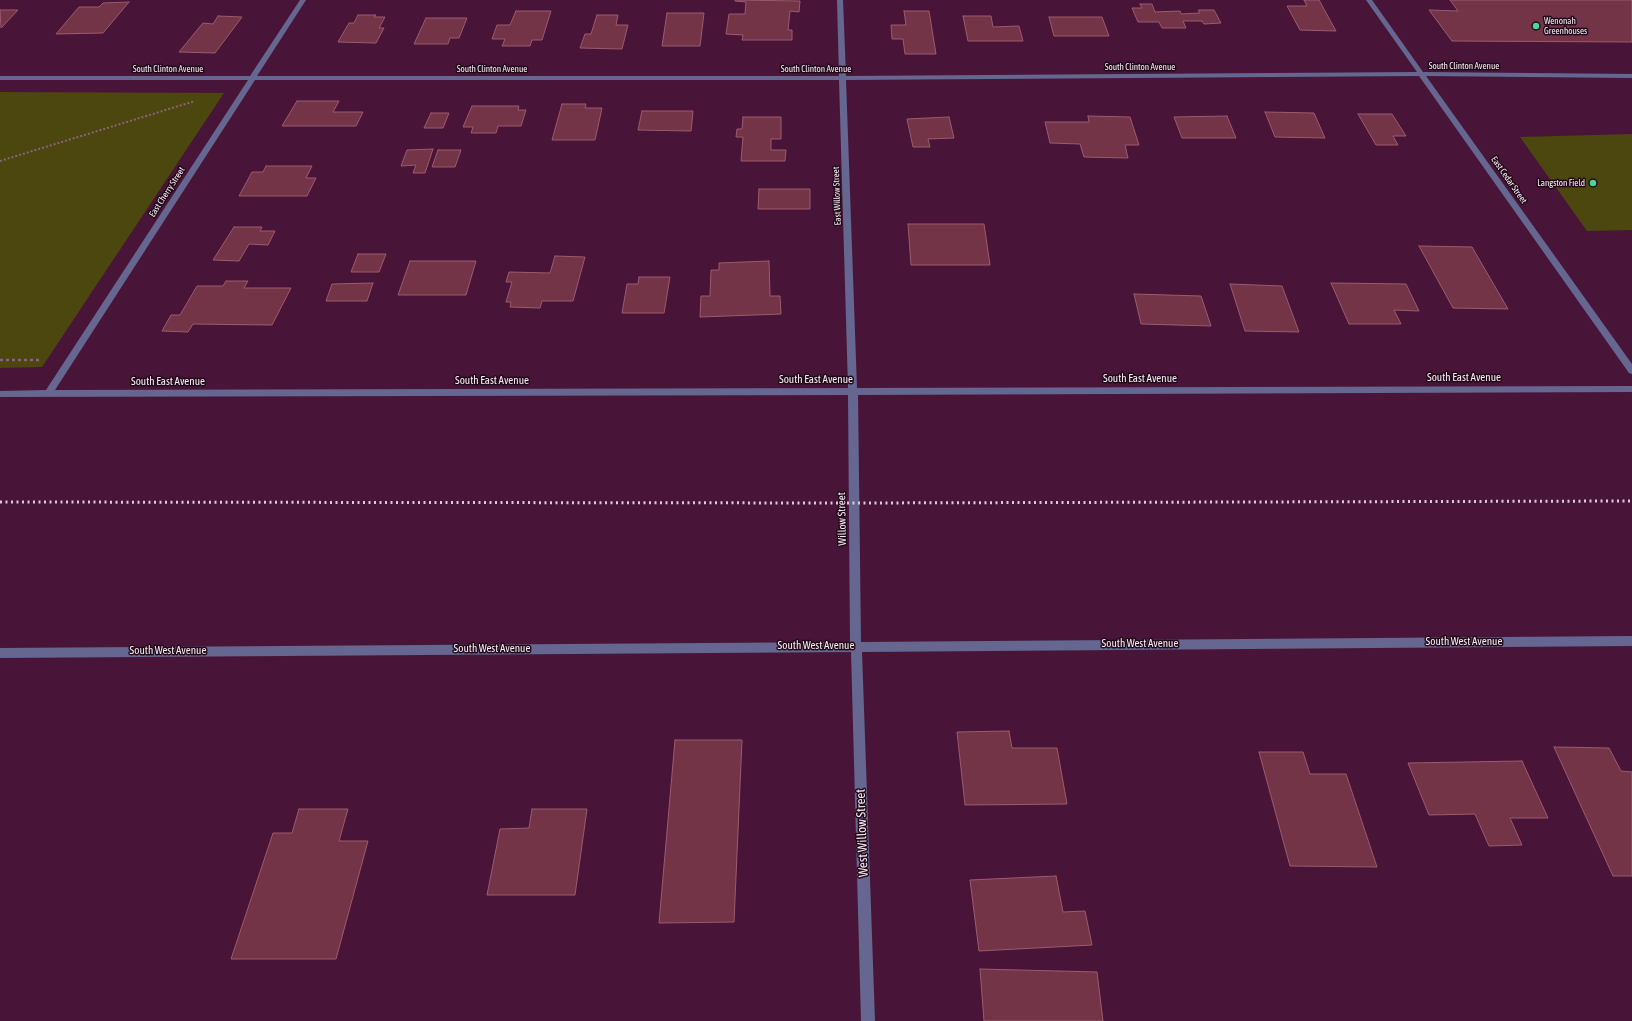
<!DOCTYPE html>
<style>
body{margin:0}
canvas{display:block;background:#481538}
</style>
<canvas width="1632" height="1021"></canvas>
<script>
const context = document.querySelector('canvas').getContext('2d');
context.lineJoin = 'round';
function fill(path, color) { context.fillStyle = color; context.fill(path, 'evenodd'); }
const poly = rows => new Path2D(rows.map(r => 'M' + r).join(''));
function stroke(path, color, width, dash) { context.strokeStyle = color; context.lineWidth = width; context.lineCap = dash ? 'butt' : 'round'; context.setLineDash(dash || []); context.stroke(path); }
function label(font, color, halo, rows, align = 'center') {
  context.font = font + ' "Asap Condensed",sans-serif'; context.lineWidth = 3; context.setLineDash([]); context.textBaseline = 'middle'; context.strokeStyle = halo; context.fillStyle = color; for (const [text, x, y, turn = 0] of rows) {
    context.save(); context.translate(x, y); context.rotate((+turn || 0) * Math.PI / 180); context.textAlign = isNaN(turn) ? turn : align; if (halo) context.strokeText(text, 0, 0); context.fillText(text, 0, 0); context.restore();
  }
}
const green = poly([
 [0,92,224,93,42,367,0,368],
 [1632,134,1632,230,1587,231,1520,137]
]);
const building = poly([
 [735,0,800,1,799,12,790,11,788,30,792,30,792,40,742,40,743,35,726,34,729,14,745,14,746,2,735,1,735,0],
 [1304,0,1319,0,1336,31,1300,30,1287,6,1307,6,1304,0],
 [1450,0,1632,0,1632,42,1452,41,1429,10,1458,11,1450,0],
 [129,2,103,33,56,34,79,7,99,7,103,3,129,2],
 [1140,4,1152,4,1155,12,1180,11,1181,14,1200,13,1198,10,1214,10,1221,23,1204,24,1202,21,1183,21,1186,28,1162,28,1159,22,1138,22,1132,8,1142,8,1140,4],
 [0,10,18,10,1,28,0,10],
 [516,11,551,11,542,40,532,40,530,46,502,46,505,39,492,39,497,25,510,25,516,11],
 [904,11,929,11,936,54,905,54,903,39,892,39,891,25,906,25,904,11],
 [667,13,704,13,700,46,662,46,667,13],
 [358,15,376,15,374,17,385,17,379,28,384,28,376,43,338,42,349,23,354,23,358,15],
 [597,15,618,15,616,25,628,25,622,49,580,48,585,34,591,34,597,15],
 [218,16,242,17,215,53,179,52,203,23,213,24,218,16],
 [963,16,991,16,993,27,1019,26,1023,41,968,41,963,16],
 [1049,17,1102,17,1109,36,1054,36,1049,17],
 [426,18,467,18,459,38,450,38,448,44,414,44,426,18],
 [297,101,339,101,333,112,363,112,356,126,282,126,297,101],
 [562,104,586,104,585,108,602,108,595,140,552,140,562,104],
 [472,106,519,106,518,110,526,110,521,126,498,126,496,133,471,133,473,127,463,127,472,106],
 [642,111,693,111,691,131,638,130,642,111],
 [1265,112,1314,113,1325,138,1275,137,1265,112],
 [431,113,449,113,443,128,424,128,431,113],
 [1358,114,1392,114,1406,136,1393,136,1398,145,1376,145,1358,114],
 [1088,116,1130,117,1139,145,1125,145,1128,158,1084,157,1080,144,1050,143,1045,122,1089,122,1088,116],
 [1227,116,1236,138,1182,138,1174,117,1227,116],
 [743,117,781,117,781,139,771,139,771,150,786,150,785,161,741,161,743,137,736,137,737,129,742,129,743,117],
 [949,117,954,138,928,139,930,147,913,147,907,119,949,117],
 [433,149,425,173,413,173,416,165,401,166,407,150,433,149],
 [438,150,461,150,455,167,432,167,438,150],
 [266,166,312,166,306,178,316,178,307,196,239,196,252,172,263,172,266,166],
 [759,189,810,189,810,209,758,209,759,189],
 [908,224,984,224,990,265,911,265,908,224],
 [234,227,262,227,260,231,275,231,268,245,249,244,239,261,213,260,234,227],
 [1419,246,1472,247,1508,309,1453,308,1419,246],
 [358,254,386,254,379,272,351,272,358,254],
 [555,256,585,257,573,301,542,301,540,308,510,307,511,302,506,302,512,282,506,282,509,272,550,273,555,256],
 [410,261,476,261,466,295,398,295,410,261],
 [769,261,770,296,780,296,781,314,700,317,701,296,710,296,711,270,719,270,719,263,769,261],
 [639,277,670,277,664,313,622,313,627,284,638,284,639,277],
 [226,281,248,281,244,288,291,288,272,325,193,324,188,332,162,331,171,315,180,315,197,286,223,286,226,281],
 [373,283,367,301,326,301,332,284,373,283],
 [1331,283,1406,284,1419,311,1394,310,1401,324,1349,324,1331,283],
 [1230,284,1282,286,1299,332,1245,331,1230,284],
 [1134,294,1201,296,1211,326,1141,324,1134,294],
 [1009,731,1012,748,1057,748,1067,804,965,805,957,732,1009,731],
 [675,740,742,740,734,922,659,923,675,740],
 [1554,747,1609,748,1621,771,1632,772,1632,876,1613,876,1554,747],
 [1259,752,1303,752,1310,774,1346,774,1377,867,1290,866,1259,752],
 [1522,761,1548,818,1510,818,1522,845,1489,846,1475,814,1429,815,1408,763,1522,761],
 [299,809,348,809,339,841,368,841,336,959,231,959,273,833,292,833,299,809],
 [532,809,587,809,575,895,487,895,500,829,529,828,532,809],
 [1056,876,1063,912,1085,911,1092,945,979,951,970,880,1056,876],
 [980,969,1097,972,1103,1021,984,1021,980,969]
]);
const pathFar1 = poly([
 [0,161,195,101]
]);
const path = poly([
 [0,360,41,360]
]);
const minor = poly([
 [300,0,306,0,257,76,839,76,837,0,843,0,846,76,1417,72,1366,0,1372,0,1423,72,1632,74,1632,78,1426,76,1632,364,1632,374,1629,373,1419,76,846,80,857,388,1632,386,1632,392,858,395,861,642,1632,636,1632,646,862,652,875,1021,861,1021,851,652,0,658,0,648,850,642,848,395,0,397,0,391,46,390,248,80,0,80,0,76,250,76,300,0],
 [255,80,839,80,848,388,55,390,255,80]
]);
const rail = poly([
 [0,502,854,503,1632,501]
]);
const markers = [
 [1536,26,4,"#4bd49b"],
 [1593,183,4,"#4bd49b"]
];
const farPoinames = [
 ["Wenonah",1544,21],
 ["Greenhouses",1544,31],
 ["Langston Field",1585,183,"right"]
];
const farStreetnames = [
 ["South Clinton Avenue",1464,66],
 ["South Clinton Avenue",1140,67],
 ["South Clinton Avenue",168,69],
 ["South Clinton Avenue",492,69],
 ["South Clinton Avenue",816,69],
 ["East Cedar Street",1509,180,55],
 ["East Cherry Street",167,192,-57],
 ["East Willow Street",837,196,-92]
];
const streetNames = [
 ["South East Avenue",1464,378],
 ["South East Avenue",1140,379],
 ["South East Avenue",816,380],
 ["South East Avenue",492,381],
 ["South East Avenue",168,382],
 ["Willow Street",842,519,-91],
 ["South West Avenue",1464,642],
 ["South West Avenue",1140,644],
 ["South West Avenue",816,646],
 ["South West Avenue",492,649],
 ["South West Avenue",168,651]
];
const nearStreetnames = [
 ["West Willow Street",862,833,-92]
];
fill(green, '#4c460f');
fill(building, '#733448');
stroke(building, '#9d5a6d', 1);
stroke(pathFar1, '#8a647d', 2, [2, 2]);
stroke(path, '#8a647d', 2.5, [3, 3]);
fill(minor, '#656790');
stroke(rail, '#decad6', 3, [2, 3.5]);
for (const [x, y, r, color] of markers) { const dot = new Path2D(); dot.arc(x, y, r, 0, 2 * Math.PI); context.fillStyle = color; context.fill(dot); stroke(dot, '#210b1a', 1.5); }
label('9px', '#fbedf5', '#210b1a', farPoinames, 'left');
label('9px', '#fbedf5', '#210b1a', farStreetnames);
label('11px', '#fbedf5', '#210b1a', streetNames);
label('13px', '#fbedf5', '#210b1a', nearStreetnames);
</script>
